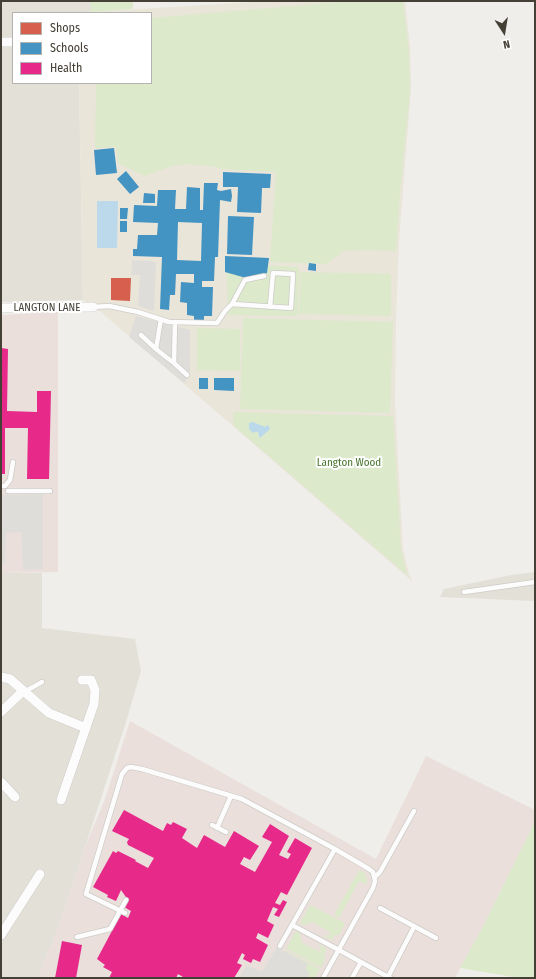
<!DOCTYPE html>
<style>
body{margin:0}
#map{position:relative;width:536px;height:979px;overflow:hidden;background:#efeeea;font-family:"Fira Sans Condensed",sans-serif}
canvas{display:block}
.frame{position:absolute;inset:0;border:2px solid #454036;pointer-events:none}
.legend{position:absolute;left:12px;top:12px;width:140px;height:72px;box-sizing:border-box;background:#fff;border:1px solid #b5b3af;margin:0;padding:5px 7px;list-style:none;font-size:12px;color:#454036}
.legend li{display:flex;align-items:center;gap:8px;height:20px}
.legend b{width:20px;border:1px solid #b5b3af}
.north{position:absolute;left:484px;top:12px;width:40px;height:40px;-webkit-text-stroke:3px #fff;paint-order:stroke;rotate:168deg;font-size:11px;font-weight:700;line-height:16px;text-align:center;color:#454036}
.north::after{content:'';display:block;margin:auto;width:14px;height:18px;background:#454036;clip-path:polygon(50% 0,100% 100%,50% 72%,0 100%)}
</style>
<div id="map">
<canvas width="536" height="979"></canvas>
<div class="frame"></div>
<ul class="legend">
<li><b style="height:11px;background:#d6604d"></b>Shops</li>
<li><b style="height:11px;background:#4393c3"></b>Schools</li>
<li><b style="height:11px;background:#e7298a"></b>Health</li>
</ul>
<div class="north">N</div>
</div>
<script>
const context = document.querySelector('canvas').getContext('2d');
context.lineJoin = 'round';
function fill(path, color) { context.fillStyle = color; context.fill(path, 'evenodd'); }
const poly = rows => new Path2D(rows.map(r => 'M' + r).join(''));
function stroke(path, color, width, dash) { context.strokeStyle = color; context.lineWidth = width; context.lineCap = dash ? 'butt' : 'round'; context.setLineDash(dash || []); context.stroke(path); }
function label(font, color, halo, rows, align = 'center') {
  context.font = font + ' "Fira Sans Condensed",sans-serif'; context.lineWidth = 4; context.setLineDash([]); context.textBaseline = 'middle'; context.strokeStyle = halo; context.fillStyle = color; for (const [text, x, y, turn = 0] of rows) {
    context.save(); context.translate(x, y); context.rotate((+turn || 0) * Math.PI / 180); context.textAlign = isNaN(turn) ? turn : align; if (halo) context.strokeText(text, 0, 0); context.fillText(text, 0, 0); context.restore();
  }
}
const residential = poly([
 [1,1,91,1,91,13,13,13,13,83,79,83,83,300,1,302],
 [535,572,535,601,440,597,444,589,511,575],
 [1,573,42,573,42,628,135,639,141,671,127,719,85,847,53,942,47,954,38,978,1,978]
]);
const education = poly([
 [270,1,405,1,410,47,411,88,399,242,396,322,395,402,403,549,409,574,413,582,101,312,83,300,79,83,151,83,151,13,91,13,91,12]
]);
const medical = poly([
 [58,312,58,572,1,573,1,315],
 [130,721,376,859,426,756,535,810,535,821,485,923,455,978,38,978,47,954,53,942,85,847,105,799]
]);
const green = poly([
 [91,1,133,1,133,9,91,12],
 [351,1,403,1,409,53,410,91,400,192,396,251,367,250,343,251,327,264,270,262,276,172,221,169,213,166,186,164,172,166,145,176,118,163,117,150,114,147,95,148,96,83,151,83,151,18],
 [260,265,299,267,298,316,228,315,227,269],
 [300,272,391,274,391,316,299,314],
 [243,318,393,322,390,413,240,409],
 [197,328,240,329,240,371,197,370],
 [233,412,393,416,401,549,407,575,234,426],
 [535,821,535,978,519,978,460,968,485,923],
 [359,870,365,873,366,875,367,883,366,884,359,881,339,918,334,915],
 [310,905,345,923,340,934,334,936,332,940,323,936,332,934,313,922,304,925,300,923],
 [296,931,300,933,302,943,321,952,319,944,324,947,326,950,324,954,325,959,321,968,286,948],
 [286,950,320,969,315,978,307,978,310,973,305,970,308,964,285,951]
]);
const parking = poly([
 [132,260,152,261,156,263,154,311,138,306,140,275,131,275],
 [136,316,190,330,190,375,184,383,129,337],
 [43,494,43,569,23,570,21,532,6,533,5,563,1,563,1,495],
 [277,947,308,964,305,969,310,973,307,978,239,978,247,965,262,972]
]);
const water = poly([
 [97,201,118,201,117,248,97,248],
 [253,422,265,427,268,425,270,429,260,438,259,436,258,432,255,432,253,433,249,429,249,423]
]);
const shops = poly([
 [111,278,131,278,130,301,111,300]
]);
const schools = poly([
 [114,148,117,173,96,175,94,150],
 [126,171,139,187,130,194,117,179],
 [223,172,271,174,270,188,262,188,261,213,237,212,238,187,223,187],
 [204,183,218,183,217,190,221,191,231,189,232,196,231,202,220,200,218,257,215,257,214,281,202,281,202,287,213,287,212,316,204,316,204,320,194,320,194,316,187,315,187,303,180,302,181,282,194,283,194,274,176,274,175,295,170,295,169,310,160,309,162,257,133,256,133,249,137,249,138,235,157,235,158,223,133,222,134,205,157,206,158,190,176,190,175,209,186,209,187,187,200,188,200,210,203,210],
 [178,222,202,223,201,261,177,260],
 [144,193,155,194,155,203,143,203],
 [120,208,128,208,127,219,120,219],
 [228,216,254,217,252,255,227,254],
 [120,221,127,221,127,232,120,232],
 [225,256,269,258,267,273,246,278,225,272],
 [309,263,316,264,316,271,308,270],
 [199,378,208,378,208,389,199,389],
 [214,378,234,378,234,391,214,390]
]);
const health = poly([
 [1,348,8,349,7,411,37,412,37,391,51,391,49,479,27,479,28,428,5,428,5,474,1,474],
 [124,810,163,831,167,823,171,825,173,822,187,829,182,838,197,848,204,835,225,847,234,831,259,846,250,860,244,857,240,864,255,872,272,842,262,837,270,824,289,836,279,855,288,859,291,854,287,852,295,838,312,848,287,895,281,892,275,903,280,905,283,900,287,902,279,917,274,915,278,909,273,907,267,921,274,925,268,938,258,933,256,938,268,945,260,962,253,959,251,963,243,959,245,955,242,953,237,963,242,965,234,978,182,978,183,977,178,974,176,978,109,978,112,972,103,967,105,965,97,959,121,914,128,918,131,911,124,907,128,900,121,890,116,901,107,897,108,895,93,887,113,851,116,853,118,851,136,860,135,861,148,868,154,858,128,845,127,842,129,839,112,831],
 [62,941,82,945,76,978,55,978]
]);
const service = poly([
 [232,304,245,280,264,276],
 [93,307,109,306,138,312,169,322,217,323,225,311,232,304,291,308,293,274,273,273,270,307],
 [161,319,156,349,166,357,174,363,175,322],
 [141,335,156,349],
 [174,363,187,375],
 [1,486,5,486,10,480,13,462],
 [8,491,50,491],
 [464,592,535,582],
 [24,692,42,682],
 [212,825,226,832],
 [217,828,231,796],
 [375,877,380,872,414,811],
 [380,908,436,938],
 [125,913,86,894,122,774,127,768,131,767,142,769,242,799,335,849,369,869,373,872,375,881,373,888,323,978],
 [292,925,339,950,390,978],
 [77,937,110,929,126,900],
 [280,946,335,849],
 [388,977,414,927],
 [352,978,361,962]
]);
const minor = poly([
 [1,42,13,42],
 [1,308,93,307],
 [1,677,10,679,49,713,86,728],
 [1,712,23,691],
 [1,782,15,797],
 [61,800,94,704,95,690,91,680,82,680],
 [1,935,40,874]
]);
const streetNames = [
 ["LANGTON LANE",47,308]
];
const parkNames = [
 ["Langton Wood",349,463]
];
fill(residential, '#e3e0d7');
fill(education, '#eae5d9');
fill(medical, '#eadfdb');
fill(green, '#dce9cb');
fill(parking, '#dfddda');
fill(water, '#bcd8eb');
fill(shops, '#d6604d');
fill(schools, '#4393c3');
fill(health, '#e7298a');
stroke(service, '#cdccc7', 6);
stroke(minor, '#cdccc7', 10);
stroke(service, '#fdfcfc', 4.5);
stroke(minor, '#fdfcfc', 9);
label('11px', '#454036', '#fff', streetNames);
label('11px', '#46742c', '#fff', parkNames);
</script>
